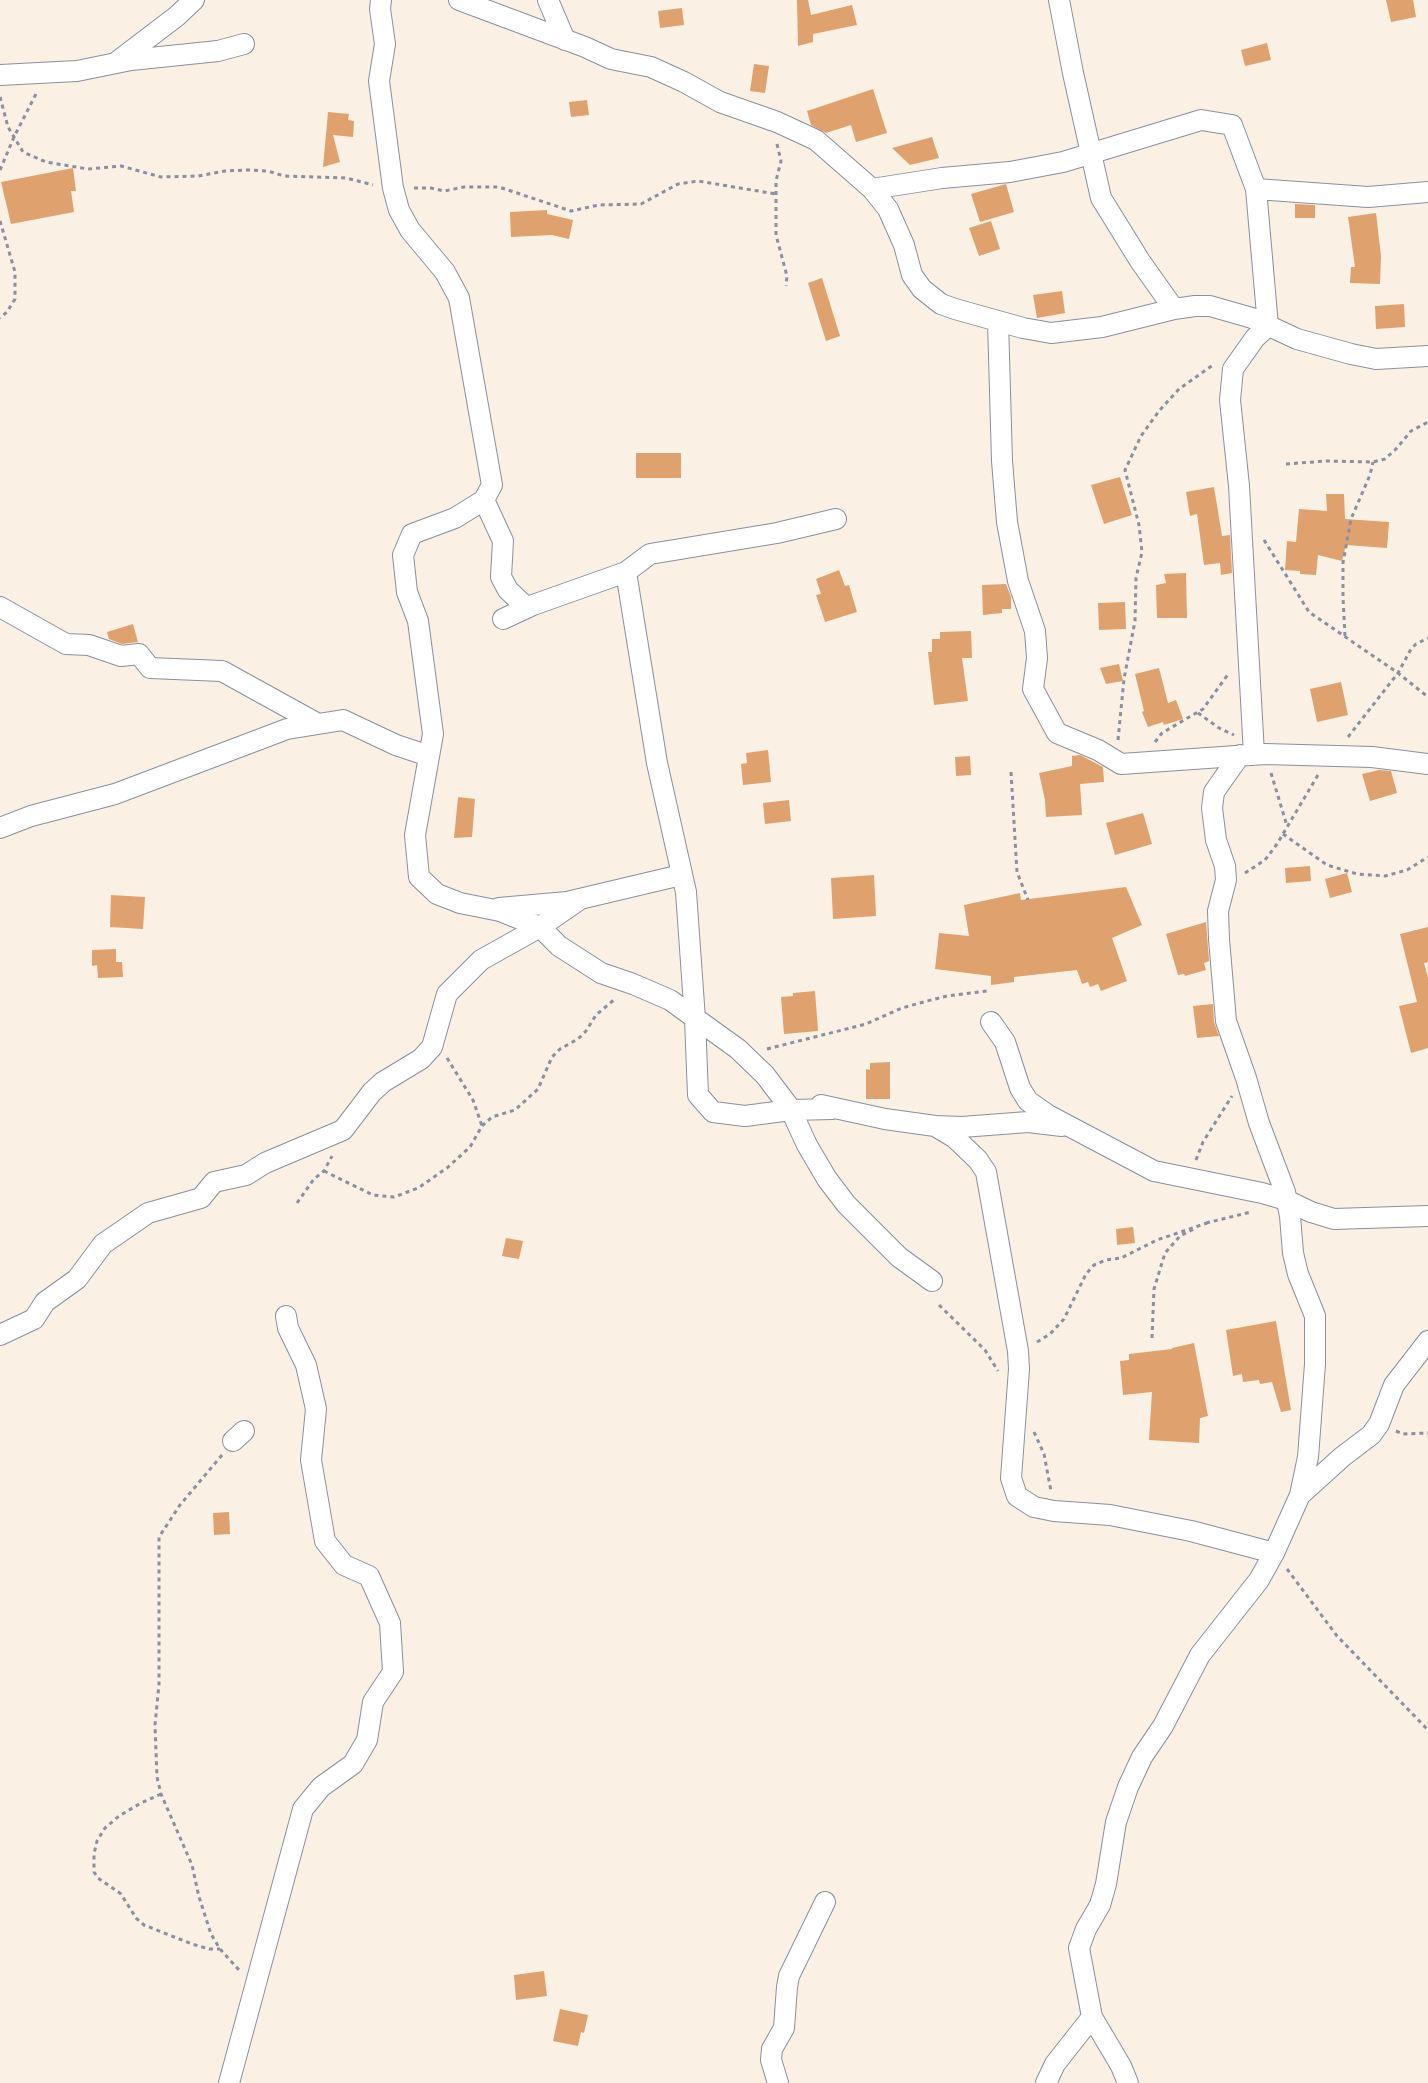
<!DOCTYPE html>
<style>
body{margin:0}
canvas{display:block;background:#faf0e3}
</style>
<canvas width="1428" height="2083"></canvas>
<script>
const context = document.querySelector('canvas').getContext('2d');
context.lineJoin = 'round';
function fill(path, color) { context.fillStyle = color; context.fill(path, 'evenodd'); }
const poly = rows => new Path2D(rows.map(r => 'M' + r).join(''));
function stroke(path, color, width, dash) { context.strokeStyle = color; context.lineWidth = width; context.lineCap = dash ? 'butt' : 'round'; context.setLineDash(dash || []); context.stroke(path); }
const building = poly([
 [797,0,808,0,811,15,852,5,857,25,813,34,813,42,798,46],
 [1386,0,1413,0,1416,17,1391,22],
 [682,8,684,25,660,28,658,11],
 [1267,43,1271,60,1245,66,1241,50],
 [754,64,769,66,765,93,750,91],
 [873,89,887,133,856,142,851,125,826,133,811,125,807,111],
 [587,100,589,115,571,117,569,102],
 [328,112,349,114,348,120,354,121,353,137,333,135,340,162,323,167],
 [932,137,939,158,910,165,892,148],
 [73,168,76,191,71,191,74,212,11,224,1,182],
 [1006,184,1014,212,980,222,971,194],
 [1295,204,1315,205,1315,218,1295,218],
 [547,210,547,214,573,220,569,239,552,235,511,237,510,212],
 [1376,213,1381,256,1380,284,1350,283,1351,267,1355,267,1348,217],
 [991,221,1000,249,979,256,969,228],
 [822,278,840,336,826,341,808,283],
 [1062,291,1065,313,1037,318,1033,295],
 [1404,304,1405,327,1376,329,1375,306],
 [636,453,681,453,681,478,636,478],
 [1120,477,1132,515,1104,524,1091,485],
 [1214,487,1222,536,1230,535,1232,573,1221,575,1220,563,1204,565,1197,514,1190,516,1186,492],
 [1326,494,1344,494,1345,519,1389,522,1387,548,1346,545,1342,561,1318,555,1316,575,1300,574,1300,571,1285,570,1287,541,1296,542,1299,509,1327,511],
 [839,570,845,586,849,585,857,612,825,622,816,595,821,594,816,579],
 [1186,573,1187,618,1157,618,1156,585,1166,583,1164,574],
 [1006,584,1011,597,1011,609,1002,609,1002,613,983,615,982,585],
 [1125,602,1126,629,1099,630,1098,603],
 [133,624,138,642,122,644,109,639,107,632],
 [971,631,972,658,962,658,968,701,934,705,928,652,932,652,932,639,940,639,940,632],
 [1119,664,1123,681,1106,684,1100,668],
 [1159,668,1168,703,1176,700,1183,719,1164,725,1163,722,1148,727,1142,712,1144,711,1135,674],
 [1341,682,1348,715,1317,722,1310,689],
 [768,750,771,782,743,785,741,764,747,763,746,753],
 [1080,755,1103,767,1104,782,1080,784,1082,815,1046,817,1045,800,1039,773,1072,766,1072,756],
 [970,756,971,775,956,776,955,757],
 [1379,770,1391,771,1397,793,1370,801,1362,774],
 [458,797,475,799,472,837,454,838],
 [789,800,791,821,765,824,763,803],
 [1143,813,1152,844,1115,855,1106,823],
 [1310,866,1311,881,1286,883,1285,868],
 [1347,873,1352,892,1330,898,1325,879],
 [874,875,876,916,833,919,831,878],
 [1126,887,1142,925,1112,938,1127,981,1101,991,1098,984,1090,987,1088,982,1082,984,1077,970,1014,977,1014,982,991,985,991,976,935,969,939,933,969,936,964,905,1020,893,1021,900],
 [111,895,145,897,143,929,110,927],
 [1206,922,1209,961,1204,963,1206,970,1185,976,1184,974,1178,975,1166,934],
 [1428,927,1428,962,1424,963,1428,978,1428,1048,1411,1053,1399,1006,1417,1002,1400,934],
 [116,949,116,962,122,962,123,977,98,978,97,965,92,966,92,950],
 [815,991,818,1031,784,1034,781,997,793,996,793,993],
 [1213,1004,1214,1022,1219,1036,1197,1038,1193,1006],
 [890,1062,890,1099,866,1099,866,1069,870,1070,870,1063],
 [1133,1227,1135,1243,1117,1245,1116,1229],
 [506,1238,523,1241,519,1259,502,1256],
 [1276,1321,1291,1410,1281,1412,1272,1382,1260,1384,1259,1380,1243,1382,1242,1374,1233,1376,1226,1330],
 [1194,1343,1208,1416,1200,1418,1199,1443,1149,1440,1152,1392,1123,1395,1120,1361,1129,1360,1129,1354,1172,1349,1172,1348],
 [229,1512,230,1534,214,1535,213,1513],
 [544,1971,547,1996,516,2000,514,1975],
 [560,2009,588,2015,584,2033,581,2032,578,2046,553,2041]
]);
const path = poly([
 [0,97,8,127,23,152,46,162,88,169,121,166,161,177,198,176,225,171,248,170,268,171,284,176,346,178,373,185],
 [777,144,781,161,776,181,776,235,787,276,786,286],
 [0,170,14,137,37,92],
 [414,188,431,188,444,191,464,187,499,187,571,211,599,205,641,204,678,184,698,181,776,194],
 [0,221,15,272,15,299,7,312,0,318],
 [1286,464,1326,461,1373,462,1385,459,1396,449,1411,431,1428,422],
 [1264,540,1309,612,1398,673,1428,697],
 [1345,636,1343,598,1343,563,1351,519,1370,475,1373,462],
 [1198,713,1219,728,1234,735],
 [1348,737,1398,673,1411,649,1416,644,1428,638],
 [1118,740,1124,679,1135,621,1136,578,1142,552,1139,525,1125,470,1141,436,1159,411,1179,389,1213,365],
 [1155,742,1162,733,1203,709,1229,673],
 [1011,772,1017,872,1028,900],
 [1271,773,1287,826],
 [1283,834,1327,865,1357,874,1385,876,1407,870,1428,857],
 [1245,873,1265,860,1277,844,1318,775],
 [767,1049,866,1024,902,1008,927,1001,947,996,987,991],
 [447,1058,473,1100,482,1126],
 [1196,1160,1203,1142,1232,1096],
 [324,1171,373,1195,394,1197,418,1188,447,1168,470,1147,482,1126,492,1117,515,1110,538,1089,552,1057,560,1049,578,1039,586,1031,596,1015,615,999],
 [297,1203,314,1179,324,1171,332,1156],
 [1206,1223,1251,1212],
 [939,1305,985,1350,998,1371],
 [1152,1338,1154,1289,1165,1253,1180,1236,1194,1229],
 [1037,1342,1050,1334,1064,1319,1086,1274,1094,1265,1106,1260,1121,1258,1157,1240,1207,1223],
 [1396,1431,1403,1434,1428,1433],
 [1034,1432,1044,1454,1051,1491],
 [222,1455,180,1505,159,1537,159,1684,155,1725,157,1777,161,1794,192,1865,199,1897,211,1934,220,1949,239,1970],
 [1287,1569,1337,1636,1428,1730],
 [161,1794,141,1803,119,1816,105,1828,97,1841,94,1854,94,1872,98,1878,121,1894,136,1918,144,1925,192,1944,209,1949,220,1949]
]);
const street = poly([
 [381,0,380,9,385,44,379,81,393,188,399,210,410,230,445,272,459,298,492,485,484,500,455,518,412,534,403,555,407,592,418,621,433,734,415,835,419,877,437,894,460,903,500,911,540,927,559,946,601,973,633,984,670,1000,738,1049,765,1075,790,1108,807,1145,827,1179,846,1204,899,1257,932,1281],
 [459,0,585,47,611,59,651,67,684,82,720,102,777,122,816,140,872,189,888,209,904,245,912,275,922,289,941,304,955,309,1023,328,1051,333,1102,327,1174,309,1195,306,1210,306,1252,318,1297,339,1351,354,1376,359,1428,356],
 [548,0,565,40],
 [1059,0,1073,73,1101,198,1140,261,1174,309],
 [118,61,177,16,194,0],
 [0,75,77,71,131,60,218,51,244,44],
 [872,189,942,178,1010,172,1063,162,1201,120,1232,125,1256,189,1268,326,1255,338,1233,369,1230,400,1239,486,1254,754],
 [1256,189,1368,197,1428,192],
 [998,321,1002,461,1007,522,1018,581,1035,631,1037,658,1033,689,1057,733,1098,750,1121,764,1265,754,1372,757,1428,764],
 [484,500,503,541,501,577,508,590,527,608],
 [626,572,657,763,686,892,695,1019,698,1095,713,1112,745,1116,791,1110,832,1109],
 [0,607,66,644,89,645,121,656,139,654,150,668,222,671,318,724],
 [503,619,533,605,626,572,650,554,777,533,836,519],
 [1240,755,1214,792,1212,808,1216,840,1225,866,1226,880,1218,911,1219,939,1226,1021,1246,1078,1259,1123,1285,1192,1290,1216,1293,1253,1298,1274,1315,1316,1315,1364,1308,1457,1300,1495],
 [0,828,31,816,115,794,287,729,343,720,396,745,429,756],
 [499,908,567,902,681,875],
 [991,1022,1005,1042,1020,1088,1028,1101,1048,1115,1154,1171,1262,1193,1286,1200,1311,1212,1334,1219,1428,1216],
 [821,1105,885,1119,935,1126,962,1127,1028,1122,1062,1126],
 [935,1126,955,1138,978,1160,986,1172,1018,1351,1019,1369,1011,1478,1017,1496,1034,1507,1054,1511,1110,1515,1191,1531,1274,1553],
 [0,1335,34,1319,45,1302,77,1279,103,1244,148,1213,201,1198,214,1182,246,1175,265,1163,343,1130,372,1092,383,1082,421,1059,432,1047,447,994,481,960,540,927,579,900],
 [233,1441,244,1431],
 [229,2083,303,1809,321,1787,353,1764,367,1740,373,1702,393,1672,390,1623,369,1576,344,1565,325,1541,311,1460,316,1409,306,1365,288,1328,286,1316],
 [778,2083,771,2060,772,2049,784,2028,787,1987,789,1976,825,1902],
 [1046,2083,1055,2064,1092,2017],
 [1128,2083,1121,2066,1092,2017,1079,1948,1086,1929,1100,1905,1106,1884,1116,1822,1128,1787,1142,1757,1163,1726,1200,1655,1259,1580,1274,1553,1300,1495,1342,1457,1371,1435,1379,1424,1394,1385,1428,1341]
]);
fill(building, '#dfa26e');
stroke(street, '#8a90a0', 22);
stroke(path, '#8a90a0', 3, [4, 4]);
stroke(street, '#fff', 20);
</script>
